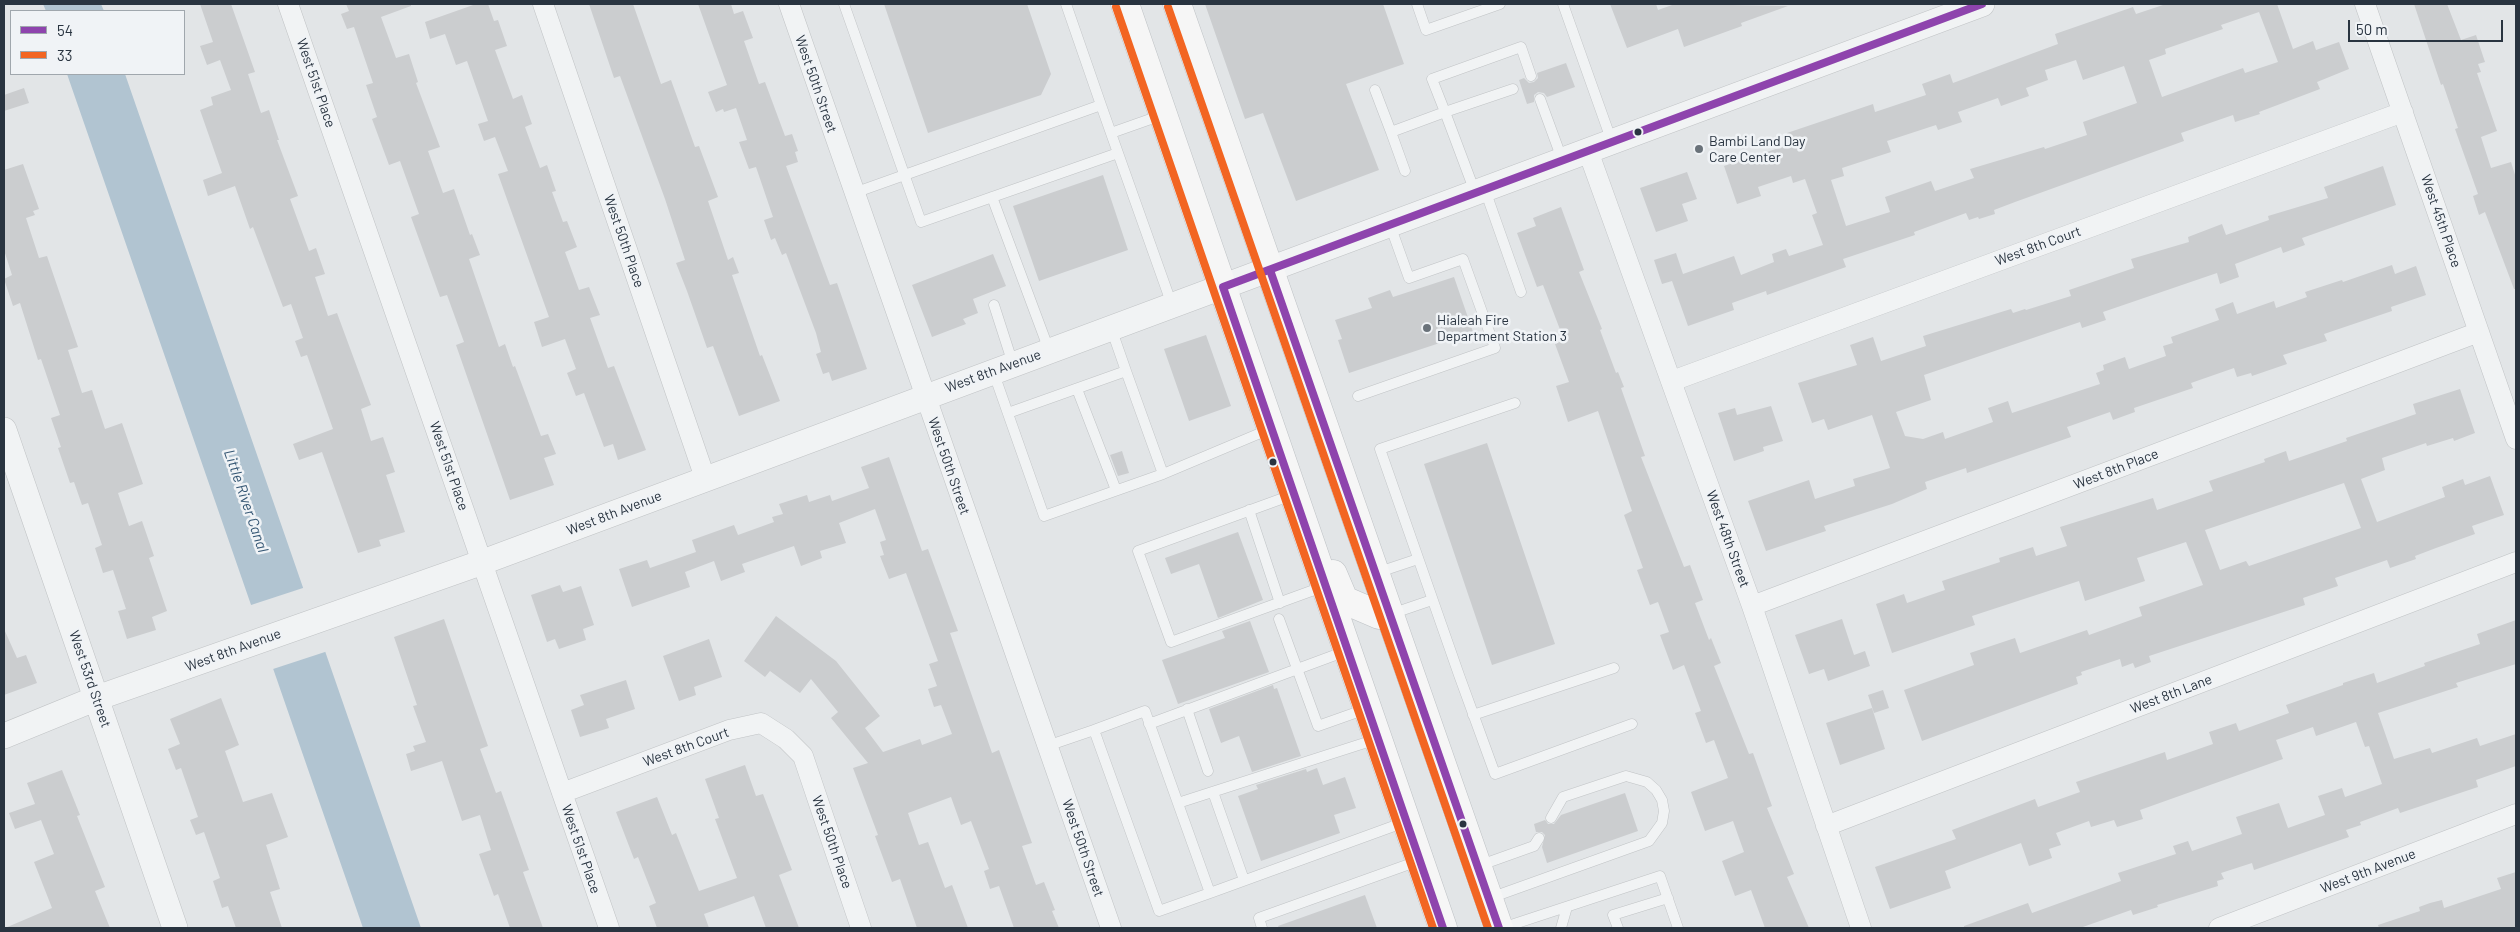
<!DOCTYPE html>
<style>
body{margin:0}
#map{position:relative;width:2520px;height:932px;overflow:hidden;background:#e2e5e7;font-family:Barlow,sans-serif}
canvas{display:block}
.frame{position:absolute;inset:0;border:5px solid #293440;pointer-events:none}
.legend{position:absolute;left:10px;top:10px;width:175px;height:65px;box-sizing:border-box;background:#f0f3f6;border:1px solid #a0a7ad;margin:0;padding:6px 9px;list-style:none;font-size:15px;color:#293440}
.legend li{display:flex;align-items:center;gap:10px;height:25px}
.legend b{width:25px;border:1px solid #a0a7ad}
.scale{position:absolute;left:2348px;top:20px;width:155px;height:22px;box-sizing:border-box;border:2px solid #293440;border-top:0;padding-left:6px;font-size:15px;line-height:18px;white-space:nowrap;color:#293440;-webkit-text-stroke:4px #f0f3f6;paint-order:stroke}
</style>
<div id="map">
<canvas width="2520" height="932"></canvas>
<div class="frame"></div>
<ul class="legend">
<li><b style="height:6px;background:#8e44ad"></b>54</li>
<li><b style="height:6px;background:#f26522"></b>33</li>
</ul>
<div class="scale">50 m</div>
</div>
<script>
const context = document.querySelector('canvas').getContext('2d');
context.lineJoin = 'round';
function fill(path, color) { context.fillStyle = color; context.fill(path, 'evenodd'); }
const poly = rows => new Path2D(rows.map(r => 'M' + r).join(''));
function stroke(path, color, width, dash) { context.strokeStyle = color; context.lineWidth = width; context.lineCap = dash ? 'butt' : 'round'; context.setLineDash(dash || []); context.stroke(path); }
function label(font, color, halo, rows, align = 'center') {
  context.font = font + ' Barlow,sans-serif'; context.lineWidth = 5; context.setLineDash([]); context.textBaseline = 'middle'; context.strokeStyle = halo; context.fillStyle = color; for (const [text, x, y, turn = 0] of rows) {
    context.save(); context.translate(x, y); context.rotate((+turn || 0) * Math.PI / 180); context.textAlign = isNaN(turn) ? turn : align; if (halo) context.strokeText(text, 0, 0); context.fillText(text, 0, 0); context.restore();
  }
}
const water = poly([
 [43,4,101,4,104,11,46,11],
 [67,74,125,74,421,928,363,928]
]);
const pier = poly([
 [306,587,328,651,270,670,248,606]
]);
const building = poly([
 [200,4,231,4,255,72,248,74,261,113,269,110,279,140,277,140,298,196,290,199,309,251,316,248,325,274,315,277,328,316,337,313,371,405,361,409,371,441,383,437,395,472,386,475,405,532,379,540,381,546,358,553,322,452,299,460,293,444,333,429,307,355,301,357,295,341,303,338,291,304,283,307,253,227,250,229,235,186,208,196,203,180,222,173,200,110,213,105,211,97,231,90,220,60,207,65,200,46,213,42],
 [346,4,411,4,411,6,381,17,396,58,409,54,418,82,416,83,440,147,428,151,443,193,454,189,470,235,472,234,480,255,469,259,499,347,505,344,513,367,515,366,541,436,548,434,556,454,544,458,554,485,510,500,456,345,464,342,447,295,440,297,411,217,419,214,400,161,389,165,372,119,377,117,366,85,373,83,354,27,347,29,341,14,349,11],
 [476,4,488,4,494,21,498,20,507,46,495,50,513,99,522,95,532,124,525,127,540,168,547,165,556,191,552,192,563,222,567,221,577,247,565,252,579,290,589,287,600,315,590,318,608,368,614,366,646,450,618,460,613,444,604,447,584,393,576,396,567,373,576,369,565,339,542,347,534,322,549,317,498,174,508,171,495,137,484,141,478,124,488,121,467,61,456,65,445,34,430,39,425,22],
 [589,4,633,4,661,84,671,80,695,147,699,146,718,197,708,201,728,260,733,257,739,273,732,275,760,356,762,355,780,401,739,416,713,346,707,348,687,291,676,263,685,260,665,199,620,76,614,78],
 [698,4,731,4,734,14,743,11,753,38,744,41,759,84,765,82,785,136,792,134,798,151,795,152,798,162,786,166,830,285,837,283,867,369,832,381,829,372,823,374,816,354,821,352,816,333,786,253,782,255,775,238,771,240,764,220,773,217,756,167,749,169,739,142,747,140,736,108,724,112,723,109,716,112,708,92,727,85],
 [884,4,1027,4,1051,74,1041,95,928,133],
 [1205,4,1383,4,1404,64,1346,84,1379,170,1296,201,1263,113,1245,119],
 [1610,4,1656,4,1658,10,1675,4,1788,6,1741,23,1742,26,1684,47,1678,29,1627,48],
 [2166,4,2277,4,2293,49,2313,41,2316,50,2339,42,2349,69,2317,82,2320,89,2259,112,2260,114,2235,122,2233,115,2181,133,2184,141,2015,202,1994,210,1995,214,1979,219,1978,217,1969,220,1966,213,1914,232,1915,235,1843,259,1846,267,1767,295,1766,291,1732,303,1734,310,1688,326,1672,281,1662,284,1654,260,1676,253,1683,274,1734,256,1741,275,1774,262,1772,254,1786,249,1789,256,1823,245,1812,215,1817,213,1805,179,1793,183,1791,176,1758,187,1761,196,1737,204,1724,166,1791,144,1787,133,1873,104,1875,112,1926,95,1922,84,1950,74,1953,83,2058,44,2055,34,2133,7,2136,14],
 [2259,12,2278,62,2245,73,2243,68,2162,97,2149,60,2166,54,2165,49,2223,29,2221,25],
 [2076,60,2083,80,2124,66,2137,103,2083,122,2087,135,2045,149,2044,147,1970,169,1974,178,1935,191,1931,181,1885,197,1890,212,1846,226,1831,180,1844,176,1842,168,1891,152,1887,141,1936,125,1938,130,1962,122,1958,112,1998,98,2001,106,2029,96,2026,88,2048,80,2045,70],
 [2414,4,2447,4,2461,40,2476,35,2485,62,2478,64,2481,72,2477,73,2497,131,2481,137,2491,168,2511,162,2516,178,2516,289,2514,289,2485,212,2479,215,2473,196,2478,194,2455,129,2458,128,2443,84,2441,85],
 [1566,63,1575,87,1547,97,1544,93,1538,92,1534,95,1534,102,1527,104,1519,80,1524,78,1529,83,1534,82,1538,78,1537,73],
 [24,88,29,103,4,111,4,95],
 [23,164,39,209,33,211,35,215,26,218,39,258,47,256,78,347,68,350,82,393,92,390,105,429,122,423,143,484,118,493,129,526,142,521,154,556,149,558,167,611,152,617,156,630,127,639,118,611,126,609,113,570,103,573,95,548,102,545,88,503,82,505,74,482,70,483,58,448,61,447,51,418,60,415,41,359,38,360,20,303,13,306,4,279,12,275,4,250,4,170],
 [2383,166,2396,205,2302,238,2305,245,2283,253,2281,247,2235,264,2239,277,2220,284,2217,273,2103,312,2106,320,2082,328,2080,322,1924,375,1931,400,1896,412,1905,436,1923,439,1943,432,1945,439,1993,422,1988,408,2008,401,2012,413,2100,384,2096,373,2104,370,2103,365,2125,357,2129,369,2166,356,2163,346,2173,343,2171,337,2219,320,2215,309,2233,302,2237,314,2274,301,2276,308,2307,297,2305,292,2342,280,2343,282,2392,265,2395,274,2416,266,2426,295,2391,307,2392,311,2324,334,2327,341,2283,355,2287,364,2252,376,2251,373,2237,377,2234,368,2191,383,2193,388,2134,408,2135,412,2113,420,2110,412,2067,427,2071,437,1967,473,1966,468,1925,482,1927,489,1892,504,1824,526,1826,531,1766,551,1748,501,1809,480,1815,499,1855,486,1853,479,1890,468,1872,415,1828,430,1824,419,1812,423,1798,383,1857,365,1850,345,1873,337,1881,361,1926,346,1923,336,2011,309,2013,313,2025,309,2026,310,2071,296,2069,290,2134,268,2131,259,2189,242,2188,237,2222,224,2226,235,2269,220,2268,216,2328,198,2324,187],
 [1687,172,1697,199,1682,204,1688,221,1656,232,1640,188],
 [1103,175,1128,250,1039,281,1013,206],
 [1561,207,1584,270,1579,272,1602,329,1600,330,1616,373,1618,372,1624,387,1621,388,1645,456,1641,457,1684,567,1690,565,1703,600,1695,603,1709,640,1711,638,1721,663,1714,666,1749,754,1753,753,1772,806,1767,808,1794,874,1787,877,1809,928,1765,928,1751,890,1735,896,1722,861,1744,852,1733,821,1705,831,1691,792,1728,778,1714,740,1706,743,1695,713,1701,711,1684,665,1673,670,1660,635,1669,632,1658,602,1650,605,1637,570,1643,568,1624,515,1632,511,1598,411,1568,422,1556,386,1569,382,1555,344,1564,340,1543,285,1537,287,1517,233,1536,226,1533,218],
 [993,254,1006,286,973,299,978,313,963,319,966,324,932,337,912,285],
 [1454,277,1473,332,1349,373,1338,340,1342,339,1335,320,1372,308,1368,298,1390,290,1393,297],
 [1206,335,1231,406,1189,421,1164,349],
 [2460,389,2475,433,2454,441,2453,438,2427,446,2426,443,2382,458,2385,470,2361,479,2377,522,2445,497,2442,487,2463,479,2465,485,2490,476,2504,515,2472,526,2475,534,2436,548,2415,556,2416,559,2390,568,2387,560,2335,578,2338,586,2303,598,2305,605,2149,656,2151,662,2135,668,2133,663,2122,667,2120,659,2081,672,2082,675,2076,677,2078,684,1922,741,1904,690,1974,665,1970,653,2015,638,2020,653,2087,630,2089,635,2142,616,2139,607,2203,585,2186,542,2137,558,2145,581,2085,601,2079,581,1972,616,1975,625,1892,653,1876,604,1904,594,1907,603,1945,590,1942,581,2000,562,1999,558,2033,547,2036,556,2067,546,2060,527,2153,498,2157,510,2213,491,2209,481,2265,462,2264,459,2286,451,2289,461,2347,441,2346,438,2416,414,2413,404],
 [2344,483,2361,528,2249,566,2246,561,2220,570,2205,530],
 [1771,406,1783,441,1763,447,1764,451,1734,461,1718,413,1735,408,1737,415],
 [1487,443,1555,644,1492,665,1424,464],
 [1122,451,1129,473,1118,476,1110,455],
 [889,457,922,551,928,549,958,631,950,633,992,753,999,750,1032,843,1022,846,1036,885,1044,882,1055,910,1052,911,1059,928,1014,928,999,886,990,889,984,871,989,869,971,821,961,825,951,797,908,813,919,845,928,842,945,888,952,885,968,928,917,928,900,879,892,882,875,836,878,835,853,768,868,763,831,718,838,712,811,679,800,693,770,671,765,677,744,661,776,616,836,661,880,716,865,728,883,752,920,739,922,745,952,734,941,705,934,707,928,689,937,686,929,664,938,661,906,573,889,579,880,556,884,555,880,542,886,540,875,509,839,523,846,543,820,551,822,558,801,566,794,546,742,564,745,572,721,581,714,561,685,572,690,587,632,607,619,569,647,560,650,568,696,552,692,540,734,525,738,535,774,522,772,517,783,514,779,504,807,495,809,502,830,495,832,501,869,488,861,467],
 [1238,532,1263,600,1218,618,1199,564,1171,574,1165,558],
 [560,585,563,592,581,586,594,625,583,629,586,640,559,649,555,639,547,642,531,595],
 [444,619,488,746,480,749,496,793,501,791,529,870,523,872,543,928,510,928,498,894,494,896,479,854,491,850,480,815,462,821,442,761,411,771,406,754,415,751,413,746,426,742,413,706,417,705,394,637],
 [1842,619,1854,655,1865,651,1870,666,1828,681,1824,669,1809,674,1795,635],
 [2516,620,2516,664,2456,683,2458,687,2378,713,2394,759,2430,748,2432,753,2477,738,2480,746,2516,734,2516,766,2476,780,2478,787,2400,813,2398,808,2360,822,2361,825,2346,830,2349,837,2254,870,2252,863,2221,873,2224,879,2217,881,2218,886,2157,905,2158,907,2133,915,2131,910,2080,928,1964,928,1964,926,2028,903,2032,913,2121,881,2118,873,2176,854,2173,846,2188,841,2192,851,2242,834,2236,817,2279,803,2288,828,2325,815,2318,796,2342,788,2345,797,2382,784,2369,746,2365,747,2356,722,2316,736,2313,727,2276,740,2283,759,2140,810,2143,819,2117,827,2114,820,2091,827,2089,821,2056,833,2061,845,2049,849,2052,858,2029,866,2021,843,1945,871,1951,888,1890,909,1875,867,1956,839,1952,830,2035,799,2038,807,2080,792,2076,782,2165,752,2167,760,2213,744,2209,732,2236,723,2239,731,2289,713,2286,705,2343,685,2343,683,2374,673,2377,683,2425,666,2424,663,2480,644,2477,634],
 [1250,621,1269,672,1178,704,1162,660,1225,638,1222,631],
 [4,629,17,658,26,655,37,683,4,695],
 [709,639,722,677,694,687,696,695,679,701,663,656],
 [626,680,635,709,606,719,609,728,580,737,571,710,584,705,580,695],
 [1273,685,1274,689,1277,688,1301,756,1252,772,1239,736,1221,743,1209,709],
 [1883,690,1889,708,1874,713,1868,695],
 [221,698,239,745,225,751,243,802,272,793,288,837,266,845,280,889,270,892,282,928,236,928,228,906,222,908,213,881,220,878,204,832,196,835,190,820,198,817,181,768,176,770,168,749,180,744,170,719],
 [1872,708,1885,749,1840,765,1826,723],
 [745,765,756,796,763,794,792,870,779,875,799,928,766,928,754,896,704,914,709,928,657,928,649,906,656,903,638,857,634,859,616,812,657,797,672,835,676,833,699,891,737,878,715,819,719,818,705,779],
 [1317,768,1323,785,1345,777,1356,808,1334,815,1340,833,1261,861,1238,796,1258,789,1256,785,1306,769,1307,772],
 [62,770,80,815,77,816,105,887,95,891,110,928,5,928,52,908,34,862,54,854,41,820,15,829,9,813,35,804,27,783],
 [1625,793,1638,831,1547,863,1542,847,1545,835,1542,832,1536,832,1534,824,1545,820,1548,824,1554,824,1561,815],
 [2516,872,2516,928,2379,928,2378,925,2420,911,2419,907,2430,903,2442,900,2444,908,2501,889,2497,878],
 [1365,895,1377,928,1279,928,1278,926]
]);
const service = poly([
 [844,4,921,222,1118,153,1101,105],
 [1417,4,1426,30,1500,4],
 [1563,4,1612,142],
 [1513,89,1445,112,1432,79,1521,47,1531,76],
 [1375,90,1391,132,1445,112,1475,192],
 [1540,99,1562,159],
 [1391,132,1405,171],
 [1111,133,1162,115],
 [1118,153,1172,305],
 [1485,190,1521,292],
 [854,193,1101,105,1066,4],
 [992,197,1049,350],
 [994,305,1013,364],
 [993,371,1044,516,1163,474,1270,429],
 [1126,371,1163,474],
 [1077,389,1116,490],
 [1358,396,1495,348,1463,259,1409,278,1390,225],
 [1515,403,1380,449,1459,675,1495,774,1632,724],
 [1008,413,1126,371,1111,328],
 [1292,495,1138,551,1171,642,1325,586],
 [1249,510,1280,603],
 [1376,573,1418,559],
 [1391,614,1432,600],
 [1279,619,1318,726,1366,709],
 [1187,709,1208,771],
 [1473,715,1614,668],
 [1149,724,1346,651],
 [1047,746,1094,730],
 [1213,792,1244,880],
 [1178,803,1377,739],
 [1478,866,1534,846,1539,838],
 [1210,893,1145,711,1094,730,1159,911,1210,893,1405,822],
 [1490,898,1649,841,1662,823,1664,811,1662,800,1656,790,1647,782,1626,776,1563,797,1551,818],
 [1262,928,1259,918,1418,861],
 [1502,928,1660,876,1678,928],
 [1561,928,1567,907],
 [1618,928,1613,915,1668,898]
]);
const minor = poly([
 [288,4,609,928],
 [543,4,705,478],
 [789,4,1111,928],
 [2365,4,2516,439],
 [1588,151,1752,606,1861,928],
 [1672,381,2403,112],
 [1752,606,2479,332],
 [562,793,729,730,761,723,786,739,803,756,861,928],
 [1826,826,2516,562],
 [2219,928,2516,814]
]);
const tertiary = poly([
 [4,430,175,928],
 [4,736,97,698,483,562,1982,4]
]);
const primary = poly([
 [1125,4,1443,928],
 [1177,4,1499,928],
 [1333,574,1344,600,1379,615,1390,614]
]);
const bus1 = poly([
 [1270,270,1499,928],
 [1443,928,1223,287,1982,4]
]);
const bus2 = poly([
 [1116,7,1433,928],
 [1168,7,1488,928]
]);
const markers = [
 [1638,132,4.5,"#293440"],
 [1699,149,5,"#6a727a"],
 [1427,328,5,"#6a727a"],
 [1273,462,4.5,"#293440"],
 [1463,824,4.5,"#293440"]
];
const streetNames = [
 ["West 51st Place",316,83,71],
 ["West 50th Street",816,84,71],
 ["West 45th Place",2441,221,71],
 ["West 50th Place",624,241,71],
 ["West 8th Court",2038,246,-20],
 ["West 8th Avenue",993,371,-20],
 ["West 51st Place",449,466,71],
 ["West 50th Street",949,466,71],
 ["West 8th Place",2116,469,-21],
 ["West 8th Avenue",614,513,-21],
 ["West 48th Street",1728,539,70],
 ["West 8th Avenue",233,650,-20],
 ["West 53rd Street",90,679,71],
 ["West 8th Lane",2171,694,-21],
 ["West 8th Court",686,747,-20],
 ["West 50th Place",832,842,71],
 ["West 50th Street",1083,848,71],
 ["West 51st Place",581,849,71],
 ["West 9th Avenue",2368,871,-21]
];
const poiNames = [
 ["Bambi Land Day",1709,141],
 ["Care Center",1709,157],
 ["Hialeah Fire",1437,320],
 ["Department Station 3",1437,336]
];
const waterNames = [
 ["Little River Canal",246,501,71]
];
fill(water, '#b1c4d1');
fill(pier, '#e2e5e7');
fill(building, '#cbcdcf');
stroke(service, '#c0c3c5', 11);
stroke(minor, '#c0c3c5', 21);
stroke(tertiary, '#c0c3c5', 26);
stroke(primary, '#bec2c5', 29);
stroke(service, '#f1f3f4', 10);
stroke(minor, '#f1f3f4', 20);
stroke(tertiary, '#f1f3f4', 25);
stroke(primary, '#f6f6f6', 28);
stroke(bus1, '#8e44ad', 8);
stroke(bus2, '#f26522', 8);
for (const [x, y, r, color] of markers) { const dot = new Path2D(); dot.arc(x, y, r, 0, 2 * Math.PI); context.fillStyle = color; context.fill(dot); stroke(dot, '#f0f3f6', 2); }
label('14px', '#293440', '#f0f3f6', streetNames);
label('14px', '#293440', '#f0f3f6', poiNames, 'left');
label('italic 15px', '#345673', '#f0f3f6', waterNames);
</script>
